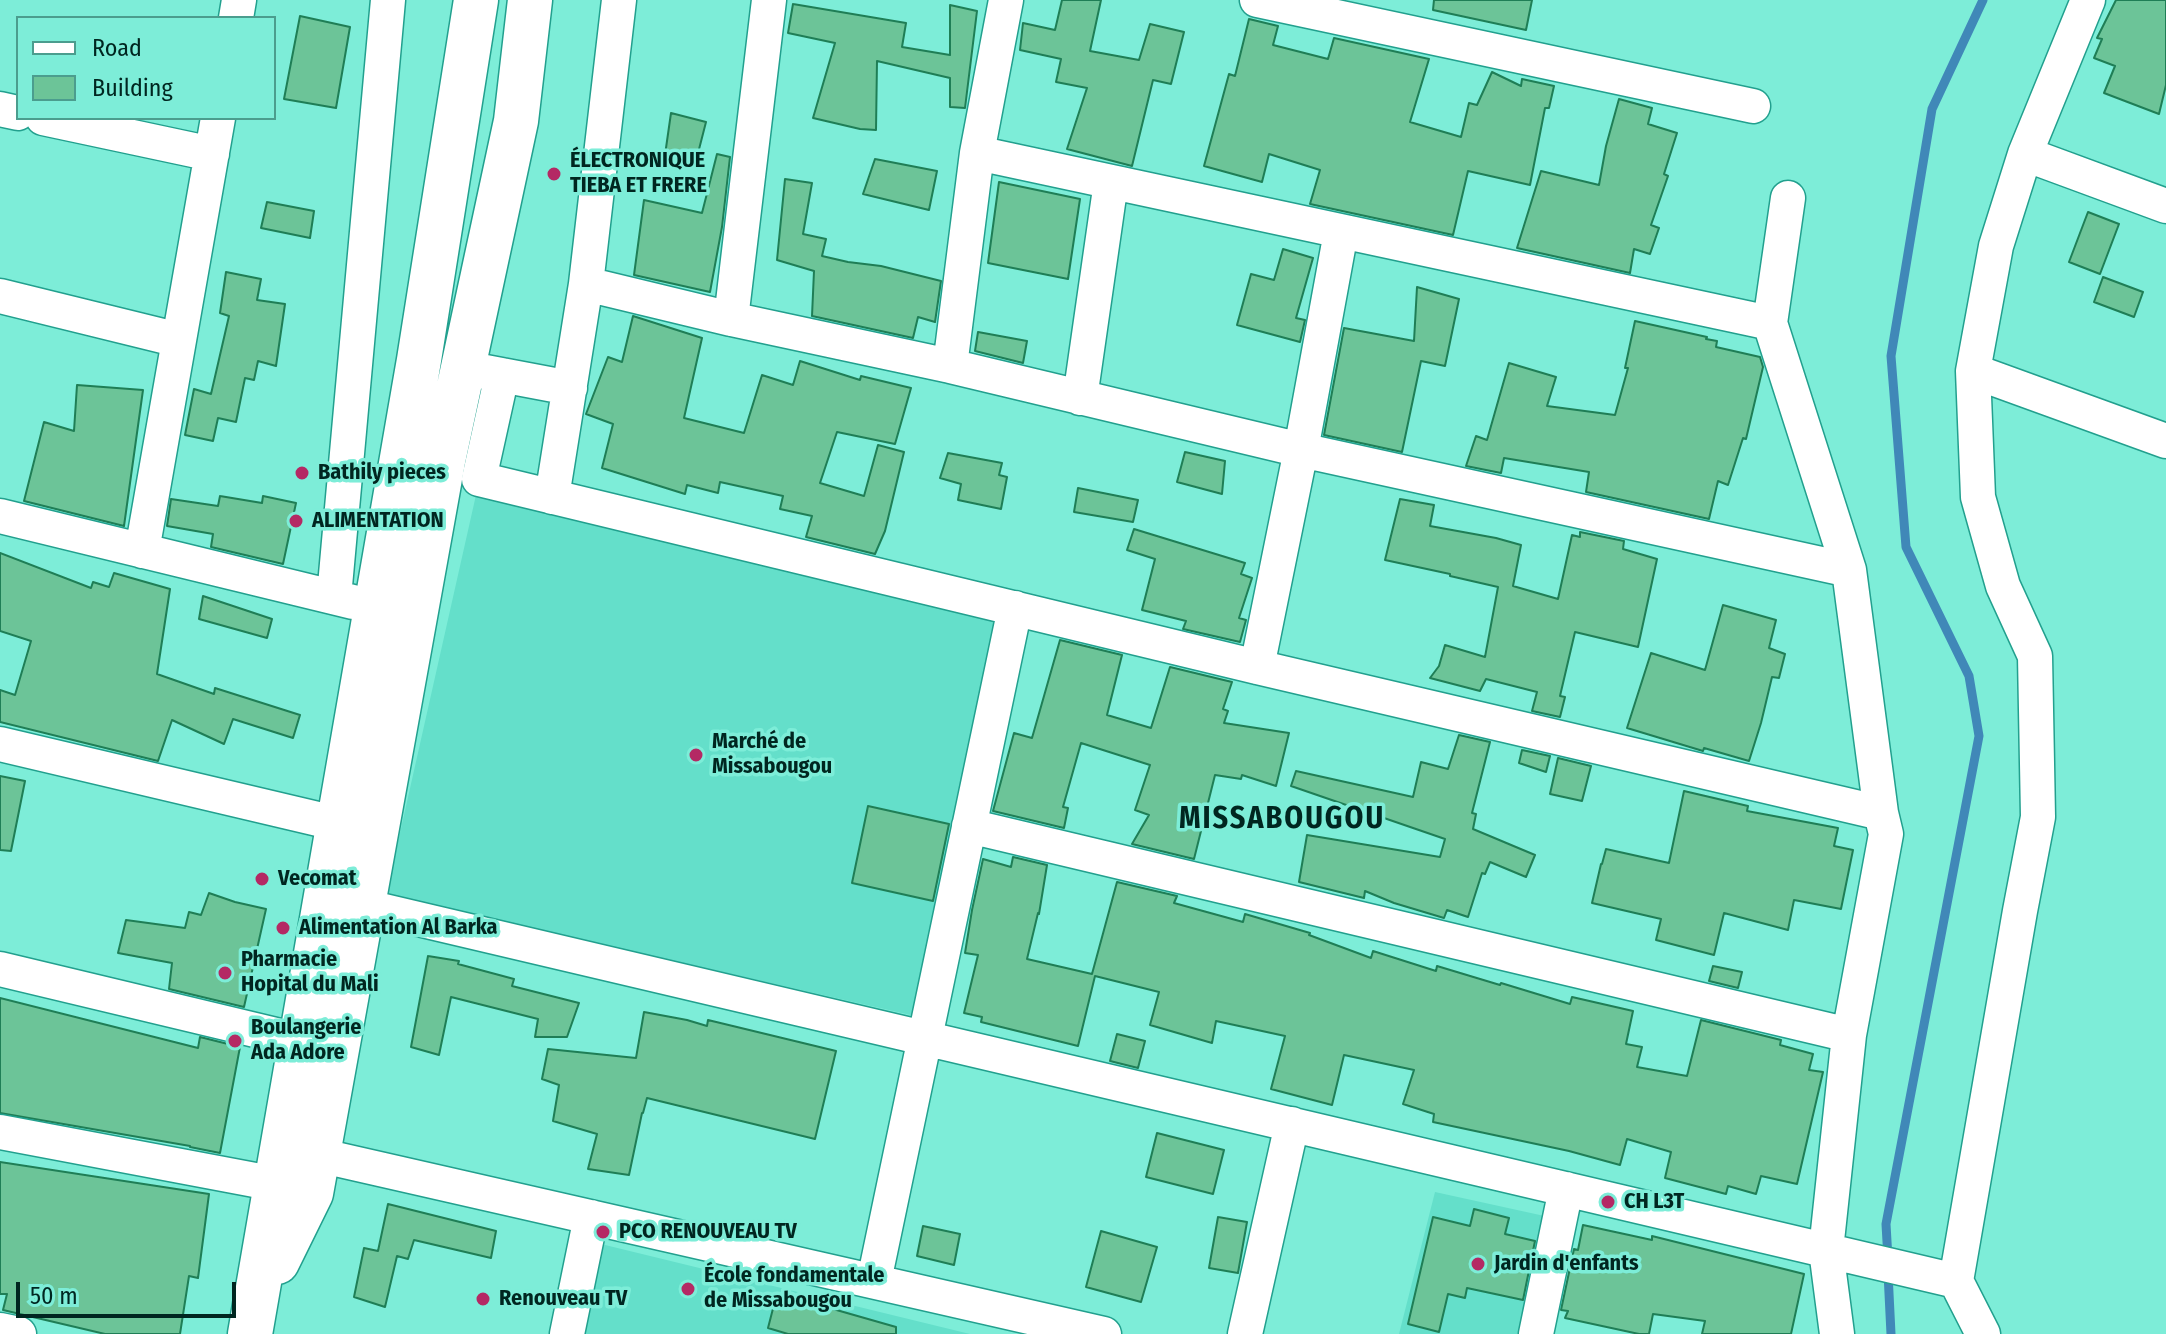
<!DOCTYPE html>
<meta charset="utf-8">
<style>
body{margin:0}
#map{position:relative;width:2166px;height:1334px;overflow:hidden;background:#7dedd8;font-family:"Fira Sans Condensed",sans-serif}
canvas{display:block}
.legend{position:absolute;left:16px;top:16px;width:260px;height:104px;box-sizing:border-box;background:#7dedd8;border:2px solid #4b9d8e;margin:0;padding:10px 14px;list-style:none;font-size:24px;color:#002620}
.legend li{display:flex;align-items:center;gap:16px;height:40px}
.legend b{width:40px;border:2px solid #4b9d8e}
.scale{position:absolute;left:16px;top:1282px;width:220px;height:36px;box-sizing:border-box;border:4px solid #002620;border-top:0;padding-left:10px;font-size:24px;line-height:28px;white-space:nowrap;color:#002620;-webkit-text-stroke:6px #7dedd8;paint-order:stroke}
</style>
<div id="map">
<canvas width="2166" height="1334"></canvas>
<ul class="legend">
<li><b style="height:10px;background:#fff"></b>Road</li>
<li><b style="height:22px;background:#6cc498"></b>Building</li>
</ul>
<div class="scale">50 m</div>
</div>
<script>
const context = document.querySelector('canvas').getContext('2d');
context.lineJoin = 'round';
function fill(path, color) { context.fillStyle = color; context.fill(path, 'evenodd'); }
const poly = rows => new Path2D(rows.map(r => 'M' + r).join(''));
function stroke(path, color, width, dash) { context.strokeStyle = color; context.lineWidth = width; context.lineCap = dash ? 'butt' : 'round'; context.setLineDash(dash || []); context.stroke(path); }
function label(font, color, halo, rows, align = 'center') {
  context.font = font + ' "Fira Sans Condensed",sans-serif'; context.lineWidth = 7; context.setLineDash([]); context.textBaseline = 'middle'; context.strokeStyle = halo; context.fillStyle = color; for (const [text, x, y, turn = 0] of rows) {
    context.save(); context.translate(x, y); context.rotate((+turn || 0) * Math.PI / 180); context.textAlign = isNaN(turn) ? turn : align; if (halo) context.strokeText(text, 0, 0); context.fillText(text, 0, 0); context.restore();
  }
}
const built = poly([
 [476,495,1006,615,915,1016,386,895],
 [1435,1192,1549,1217,1522,1334,1399,1334],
 [601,1244,970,1334,579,1334]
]);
const stream = poly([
 [1888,1259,1886,1224,1979,736,1969,676,1906,547,1891,356,1932,109,1983,0],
 [1888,1273,1891,1334]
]);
const building = poly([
 [1062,0,1101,0,1090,51,1139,60,1150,24,1184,32,1171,84,1153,80,1132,166,1067,149,1087,88,1056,82,1061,59,1020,50,1023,23,1055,30,1062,0],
 [1434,0,1532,0,1526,30,1433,10,1434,0],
 [2116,0,2166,0,2166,85,2159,114,2104,93,2115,66,2094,58,2102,39,2097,38,2116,0],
 [793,4,906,23,902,47,950,55,950,5,977,11,965,108,950,107,950,78,877,61,876,130,860,129,813,118,835,43,788,33,793,4],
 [300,16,350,27,336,108,284,99,300,16],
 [1249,19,1278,26,1273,45,1328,59,1334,38,1429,59,1410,122,1461,137,1469,103,1477,105,1492,72,1521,86,1522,79,1554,86,1549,108,1545,108,1530,185,1468,171,1453,235,1310,204,1320,170,1269,154,1262,182,1204,166,1229,74,1235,76,1249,19],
 [1619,99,1652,108,1648,124,1677,133,1664,174,1668,176,1651,225,1659,228,1650,254,1634,249,1630,273,1517,248,1541,171,1599,185,1606,146,1619,99],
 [671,113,706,122,696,161,665,155,671,113],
 [717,154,730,157,722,227,710,292,634,275,644,200,702,213,717,154],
 [875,159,937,171,929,210,863,194,875,159],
 [785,179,812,183,803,234,826,239,822,256,848,262,881,266,941,281,935,322,918,317,913,338,812,316,814,271,777,260,785,179],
 [999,182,1080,199,1068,279,988,263,999,182],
 [267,202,314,211,310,238,261,228,267,202],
 [2088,212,2119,224,2100,274,2069,262,2088,212],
 [1283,249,1313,258,1296,318,1305,320,1300,342,1237,325,1251,274,1274,280,1283,249],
 [226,272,261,279,257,300,285,304,276,366,258,361,254,380,245,378,236,422,218,418,213,441,185,435,194,389,211,394,229,316,220,313,226,272],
 [2103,277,2143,292,2134,317,2094,302,2103,277],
 [1417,287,1459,299,1445,366,1421,361,1402,452,1324,435,1344,328,1414,341,1417,287],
 [633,316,702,338,684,418,744,433,762,375,793,385,800,361,860,380,861,376,911,388,895,444,837,432,820,483,864,496,878,445,904,452,885,531,875,554,806,537,812,516,780,509,783,496,720,482,718,493,687,485,685,494,602,468,613,424,586,414,608,357,622,362,633,316],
 [1635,321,1707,337,1706,339,1717,341,1716,347,1760,357,1763,367,1746,439,1743,438,1728,485,1718,481,1709,519,1586,492,1589,472,1504,458,1501,473,1466,466,1476,436,1487,440,1509,363,1556,377,1547,406,1615,415,1628,368,1625,368,1635,321],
 [978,332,1027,341,1023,363,975,351,978,332],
 [77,385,143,390,124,526,24,501,44,422,74,431,77,385],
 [1185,452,1225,461,1222,494,1177,482,1185,452],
 [948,453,1002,463,999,475,1007,477,1001,509,958,500,961,484,940,478,948,453],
 [1078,488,1138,500,1133,522,1074,512,1078,488],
 [220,496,262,503,263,496,296,503,283,564,211,547,213,534,167,526,171,499,218,506,220,496],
 [1400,499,1434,505,1430,526,1496,538,1521,545,1513,586,1558,599,1572,535,1580,537,1580,532,1624,541,1623,549,1657,559,1638,647,1575,632,1560,696,1565,697,1560,717,1532,711,1537,692,1486,679,1480,691,1430,678,1439,666,1445,645,1485,657,1498,587,1450,576,1450,574,1385,560,1400,499],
 [1134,529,1245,563,1241,574,1252,578,1239,618,1246,620,1240,642,1183,629,1186,621,1142,610,1155,559,1127,550,1134,529],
 [0,553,91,588,93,582,109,587,114,573,170,589,157,674,214,694,215,688,300,715,293,738,233,719,224,744,172,720,158,761,0,722,0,690,15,695,31,641,0,631,0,553],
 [203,596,272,619,267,638,199,619,203,596],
 [1723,605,1776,620,1769,648,1785,654,1779,678,1772,677,1761,723,1749,761,1704,748,1703,751,1627,728,1651,653,1705,670,1723,605],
 [1060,640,1122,655,1107,715,1151,728,1170,667,1232,682,1223,709,1228,711,1224,723,1289,733,1276,786,1242,775,1241,779,1215,775,1194,859,1132,844,1149,815,1135,810,1150,765,1081,743,1063,807,1068,808,1064,828,993,811,1014,733,1032,738,1060,640],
 [1459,735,1490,742,1472,813,1476,814,1473,829,1535,855,1526,877,1490,862,1485,874,1482,873,1468,917,1447,910,1444,918,1394,903,1365,891,1364,898,1299,882,1307,835,1440,857,1445,839,1291,786,1296,771,1413,797,1421,762,1448,769,1459,735],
 [1522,750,1550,756,1546,772,1519,763,1522,750],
 [1558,758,1591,766,1582,801,1550,794,1558,758],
 [0,776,25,781,11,851,0,850,0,776],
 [1684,791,1748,806,1747,811,1838,828,1834,846,1853,850,1841,909,1794,900,1788,930,1724,913,1714,955,1656,940,1661,919,1592,903,1601,864,1602,864,1606,849,1669,863,1684,791],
 [868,806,949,824,933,901,852,883,868,806],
 [1013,857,1047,865,1039,914,1038,913,1027,959,1092,974,1117,882,1177,896,1174,903,1243,922,1245,914,1310,933,1309,935,1371,958,1373,951,1436,971,1437,966,1500,985,1501,983,1570,1004,1572,997,1633,1011,1626,1044,1642,1047,1637,1067,1687,1076,1701,1020,1781,1040,1780,1045,1813,1054,1809,1070,1823,1072,1797,1184,1761,1176,1756,1194,1728,1186,1726,1194,1665,1178,1671,1152,1627,1139,1620,1165,1569,1151,1433,1122,1434,1114,1403,1104,1414,1070,1344,1055,1332,1105,1271,1089,1285,1036,1216,1021,1212,1043,1150,1025,1159,992,1095,976,1078,1046,981,1022,982,1017,964,1013,978,955,965,953,972,910,983,859,1011,867,1013,857],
 [209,893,235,902,266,909,244,1007,169,989,172,963,118,953,126,920,185,928,189,912,201,915,209,893],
 [428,956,459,961,458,964,514,979,512,986,579,1003,567,1037,535,1037,538,1019,451,997,439,1055,411,1047,428,956],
 [1713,966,1742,972,1738,988,1709,981,1713,966],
 [0,998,198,1048,200,1037,240,1047,220,1153,190,1147,190,1146,0,1113,0,998],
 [644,1012,687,1020,707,1026,708,1020,836,1051,815,1139,647,1098,643,1113,642,1113,629,1175,588,1169,597,1134,553,1121,559,1085,542,1079,548,1049,636,1058,644,1012],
 [1117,1034,1145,1041,1138,1068,1110,1061,1117,1034],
 [1157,1133,1224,1150,1213,1194,1146,1177,1157,1133],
 [0,1162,209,1194,198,1278,189,1276,180,1334,105,1334,3,1310,7,1294,0,1294,0,1162],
 [388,1204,496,1231,491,1258,414,1240,408,1259,397,1256,385,1307,354,1297,364,1248,378,1251,388,1204],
 [1474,1209,1509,1218,1505,1234,1535,1241,1523,1300,1467,1288,1465,1298,1448,1294,1439,1332,1408,1324,1433,1217,1470,1226,1474,1209],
 [1218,1217,1247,1222,1238,1273,1209,1268,1218,1217],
 [1583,1225,1652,1240,1652,1236,1804,1274,1791,1334,1702,1334,1705,1321,1653,1314,1649,1334,1639,1334,1565,1318,1568,1311,1561,1310,1574,1249,1578,1250,1583,1225],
 [923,1226,960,1234,954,1265,917,1256,923,1226],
 [1101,1231,1157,1247,1141,1302,1086,1287,1101,1231],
 [777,1293,896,1327,896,1334,788,1334,768,1328,777,1293]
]);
const street = poly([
 [1257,0,1753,106],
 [236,18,239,0],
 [0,109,18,113],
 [43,118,212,154],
 [977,153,1770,323],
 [2025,154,2166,206],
 [1788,198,1770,323,1849,570,1881,813,1886,834,1849,1035,1826,1250,1837,1334],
 [586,284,731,319,950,366,1301,450,1849,570],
 [0,296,179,340],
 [731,319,769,0],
 [950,366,977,153,1006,0],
 [480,371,570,388],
 [1973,371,2166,441],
 [502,375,479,479,1257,667,1881,813],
 [1080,398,1111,182],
 [552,497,586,284,619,0],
 [0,516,353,602],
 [142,551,218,118],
 [334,597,388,0],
 [1257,667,1301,450,1341,232],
 [0,744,339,824],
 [969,826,1849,1035],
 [363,906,1956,1281],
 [0,969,301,1041],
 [0,1132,276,1184],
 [318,1155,1104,1334],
 [874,1281,1015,608],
 [0,1330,19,1334],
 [567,1334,591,1217],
 [1245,1334,1292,1124],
 [1536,1334,1566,1189],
 [1983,1334,1956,1281,2020,911,2038,817,2035,656,2003,586,1978,497,1973,371,1996,246,2025,154,2088,0]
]);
const primary = poly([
 [277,1262,311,1193,443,461,516,121,530,0],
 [250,1334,419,360,476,0]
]);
const markers = [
 [554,174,8,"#b42964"],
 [302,473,8,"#b42964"],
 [296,521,8,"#b42964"],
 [696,755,8,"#b42964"],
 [262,879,8,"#b42964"],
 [283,928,8,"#b42964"],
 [225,973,8,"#b42964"],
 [235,1041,8,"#b42964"],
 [1608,1202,8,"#b42964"],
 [603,1232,8,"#b42964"],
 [1478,1264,8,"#b42964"],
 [688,1289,8,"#b42964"],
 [483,1299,8,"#b42964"]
];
const poiNames = [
 ["ÉLECTRONIQUE",570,161],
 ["TIEBA ET FRERE",570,186],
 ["Bathily pieces",318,473],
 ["ALIMENTATION",312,521],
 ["Marché de",712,742],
 ["Missabougou",712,767],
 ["Vecomat",278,879],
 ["Alimentation Al Barka",299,928],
 ["Pharmacie",241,960],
 ["Hopital du Mali",241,985],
 ["Boulangerie",251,1028],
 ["Ada Adore",251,1053],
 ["CH L3T",1624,1202],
 ["PCO RENOUVEAU TV",619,1232],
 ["Jardin d'enfants",1494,1264],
 ["École fondamentale",704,1276],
 ["de Missabougou",704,1301],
 ["Renouveau TV",499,1299]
];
const districtNames = [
 ["MISSABOUGOU",1282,820]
];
fill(built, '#64dfca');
stroke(stream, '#4088b8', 9);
fill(building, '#6cc498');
stroke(building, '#1f7e56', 2);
stroke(street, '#22a08e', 37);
stroke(primary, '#22a08e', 47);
stroke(street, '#fff', 34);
stroke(primary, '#fff', 44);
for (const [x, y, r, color] of markers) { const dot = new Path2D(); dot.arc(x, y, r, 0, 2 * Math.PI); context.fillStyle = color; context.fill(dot); stroke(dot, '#7dedd8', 3); }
label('bold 22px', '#002620', '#7dedd8', poiNames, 'left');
context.letterSpacing = '2px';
label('bold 30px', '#002620', '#7dedd8', districtNames);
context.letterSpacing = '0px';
</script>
